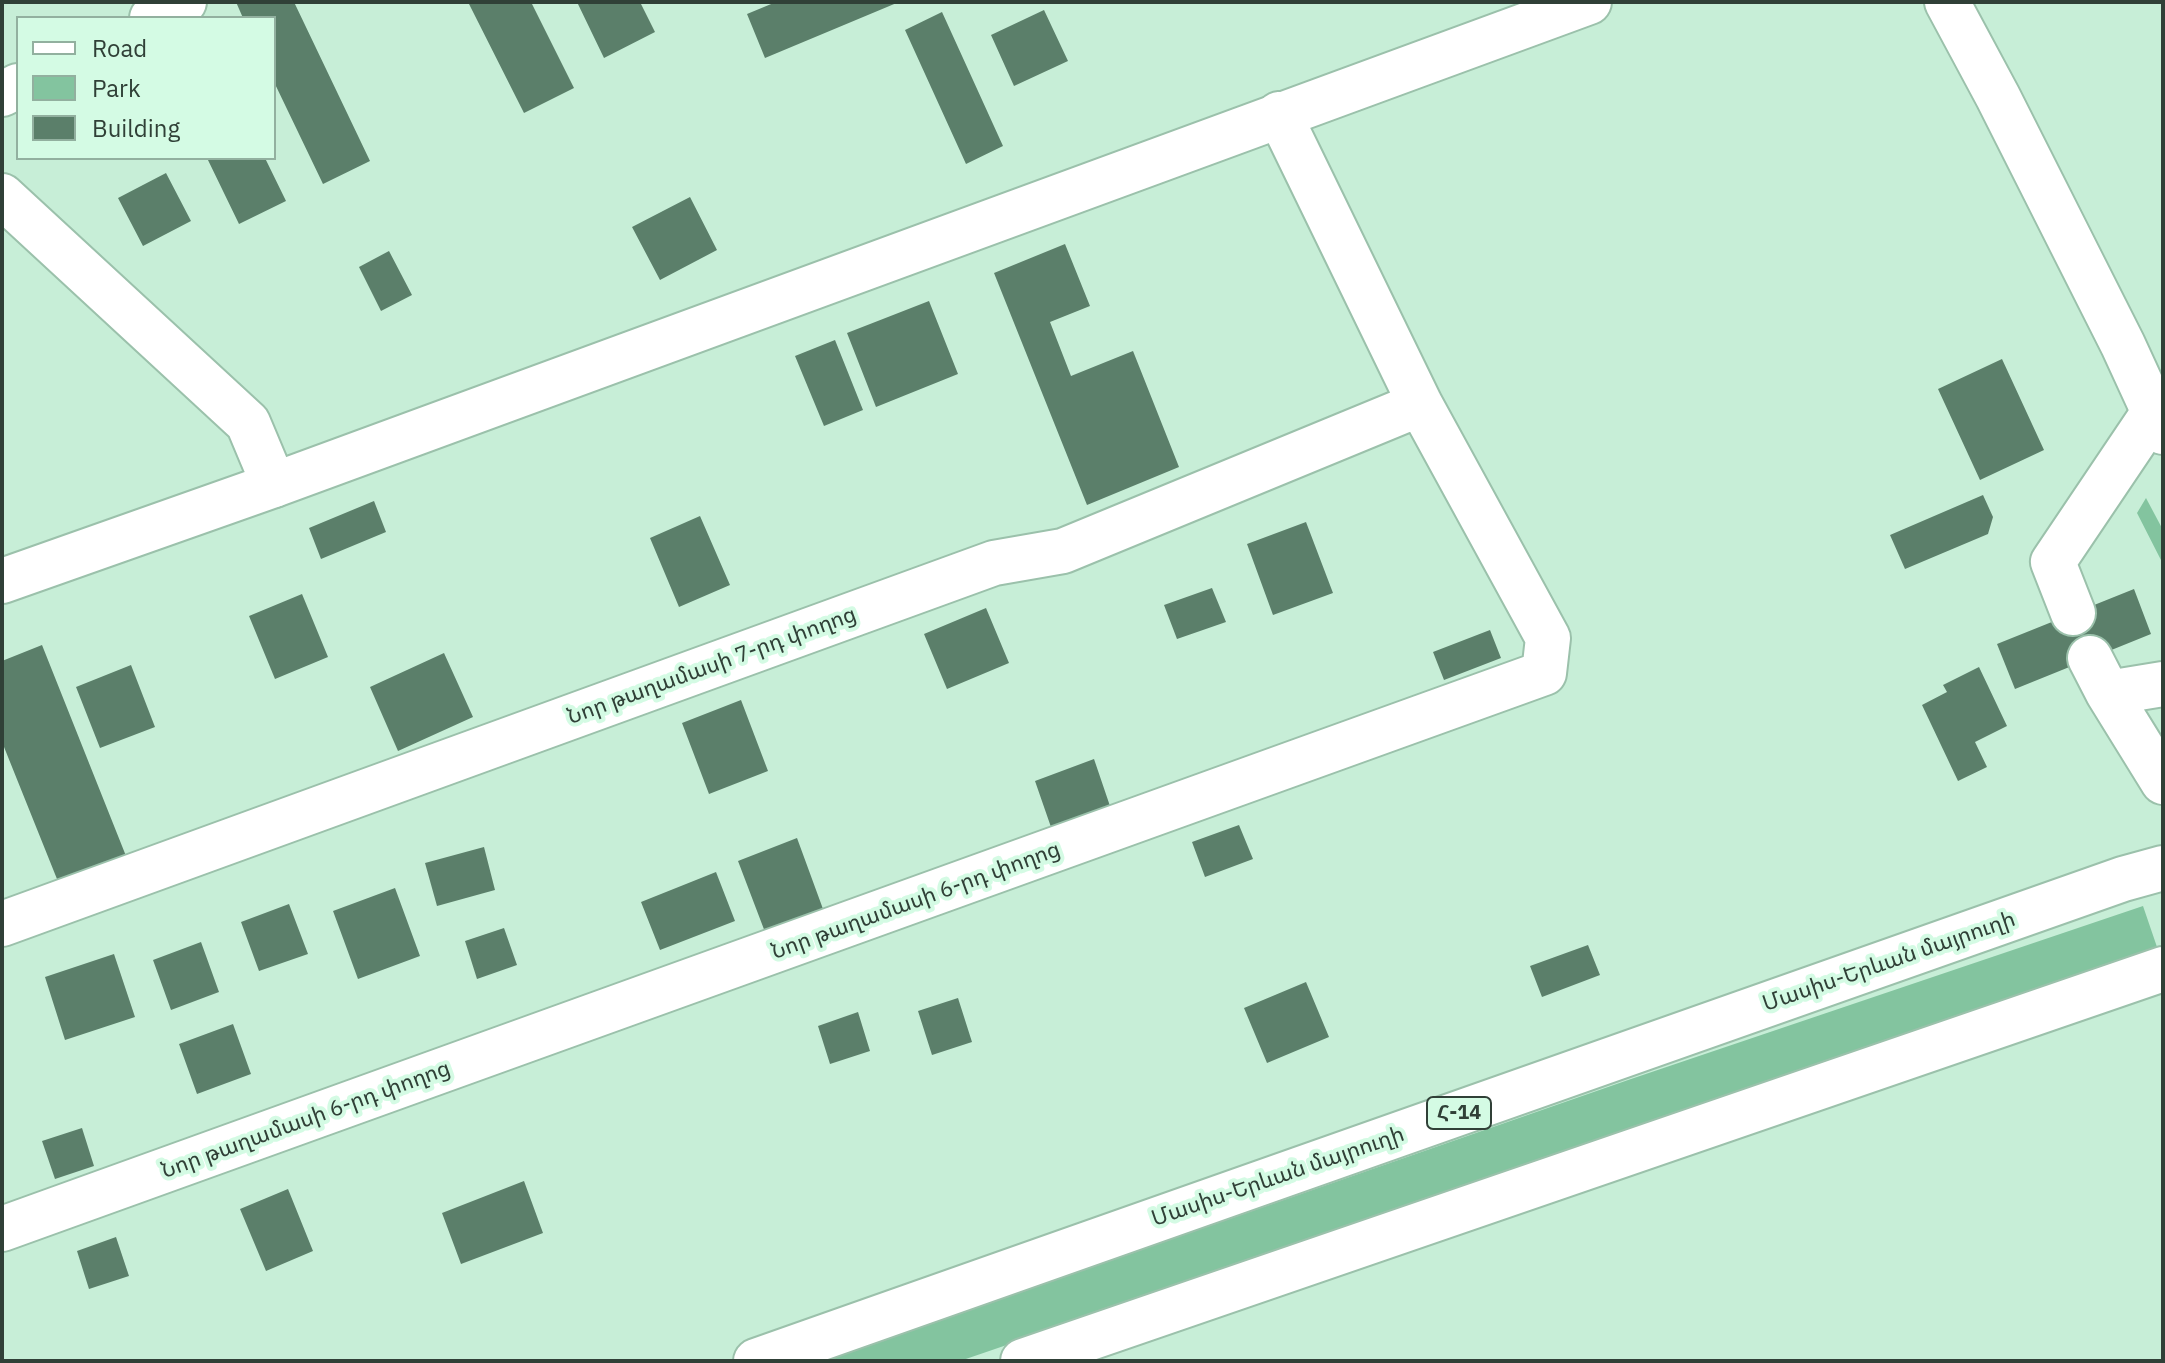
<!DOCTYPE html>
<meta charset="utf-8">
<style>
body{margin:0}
#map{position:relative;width:2165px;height:1363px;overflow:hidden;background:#c7eed7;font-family:"IBM Plex Sans",sans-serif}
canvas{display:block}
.frame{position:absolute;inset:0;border:4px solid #304037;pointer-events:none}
.legend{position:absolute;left:16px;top:16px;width:260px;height:144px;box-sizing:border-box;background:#d4fbe4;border:2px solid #92b09f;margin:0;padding:10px 14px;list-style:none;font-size:24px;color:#304037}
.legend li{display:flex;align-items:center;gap:16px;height:40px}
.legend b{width:40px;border:2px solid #92b09f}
</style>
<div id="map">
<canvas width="2165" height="1363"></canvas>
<div class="frame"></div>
<ul class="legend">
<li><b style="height:10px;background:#fff"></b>Road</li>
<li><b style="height:22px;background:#83c49f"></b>Park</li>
<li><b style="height:22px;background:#5b7f6a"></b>Building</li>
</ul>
</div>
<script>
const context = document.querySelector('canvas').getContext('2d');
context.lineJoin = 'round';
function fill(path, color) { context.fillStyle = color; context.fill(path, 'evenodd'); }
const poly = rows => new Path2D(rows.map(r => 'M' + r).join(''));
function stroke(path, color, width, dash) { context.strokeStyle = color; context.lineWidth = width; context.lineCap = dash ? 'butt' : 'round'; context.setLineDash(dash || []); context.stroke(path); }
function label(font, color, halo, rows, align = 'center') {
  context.font = font + ' "IBM Plex Sans","Noto Sans Armenian",sans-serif'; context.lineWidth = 8; context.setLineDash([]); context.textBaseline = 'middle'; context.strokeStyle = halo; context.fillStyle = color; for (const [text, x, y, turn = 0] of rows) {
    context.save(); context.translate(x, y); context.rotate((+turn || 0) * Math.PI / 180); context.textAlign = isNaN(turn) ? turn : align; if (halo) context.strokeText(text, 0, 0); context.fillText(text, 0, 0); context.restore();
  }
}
const green = poly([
 [2146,498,2163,530,2163,564,2137,513],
 [2143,906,2157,947,1465,1188,960,1361,821,1361,1631,1079]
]);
const building = poly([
 [236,2,294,2,370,161,323,184,274,82,274,18,243,18],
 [468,2,531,2,574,88,524,113],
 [577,2,640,2,655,32,604,58],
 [776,2,899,2,765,58,747,14],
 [1044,10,1068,61,1014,86,991,35],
 [942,12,1003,146,966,164,905,30],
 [207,158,265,158,286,201,239,224],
 [166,173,191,221,143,246,118,198],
 [690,197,717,250,660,280,632,227],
 [1065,244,1090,306,1050,322,1071,376,1133,351,1179,467,1087,505,994,273],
 [389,251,412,295,381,311,359,267],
 [929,301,958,374,876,407,847,333],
 [835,340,863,410,824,426,795,356],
 [2002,359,2044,450,1980,480,1938,389],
 [1983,495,1993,517,1988,534,1905,569,1890,535],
 [374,501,386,532,321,559,309,528],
 [700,516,730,585,679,607,650,538],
 [1306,522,1333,593,1273,615,1247,544],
 [1212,588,1226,622,1177,639,1164,605],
 [2134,589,2151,634,2015,689,1997,644],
 [302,594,328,657,275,679,249,616],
 [986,608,1009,663,947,689,924,634],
 [1490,630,1501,658,1444,680,1433,652],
 [42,645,126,856,59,884,2,742,2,661],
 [444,653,473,717,398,751,370,687],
 [131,665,155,727,100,748,76,687],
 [1979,667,2007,726,1975,742,1987,767,1958,781,1922,705,1947,692,1943,685],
 [741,700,768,771,709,794,682,723],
 [1094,759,1111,809,1052,830,1035,781],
 [1239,825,1253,859,1205,877,1192,842],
 [797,838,823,909,765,932,738,861],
 [484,847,495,890,437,906,425,863],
 [716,872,735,921,660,950,641,902],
 [395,888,420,956,358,979,333,911],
 [289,904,308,954,259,971,241,922],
 [504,928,517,965,477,979,465,941],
 [201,942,219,992,171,1010,153,960],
 [1588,945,1600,975,1542,997,1530,966],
 [114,954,135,1017,65,1040,45,977],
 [1306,982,1329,1037,1267,1063,1244,1008],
 [958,998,972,1042,932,1055,918,1011],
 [858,1012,870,1051,830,1064,818,1026],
 [233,1024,251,1074,197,1094,179,1044],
 [82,1128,94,1166,55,1179,42,1141],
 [524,1181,543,1233,461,1264,442,1213],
 [288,1189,313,1251,266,1271,240,1209],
 [116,1237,129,1276,89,1289,77,1251]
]);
const minor = poly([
 [152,18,184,2],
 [2,94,18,86],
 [2,196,248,423,274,485],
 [2073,613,2053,562,2154,412],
 [2090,658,2108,693,2163,684],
 [2108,693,2163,782],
 [2,924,994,563,1063,551,1420,404],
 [2,1229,1544,673,1548,638,1420,404,1279,114]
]);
const major = poly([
 [1947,2,1998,97,2123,345,2163,432],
 [2,581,274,485,1589,2],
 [756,1361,2123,879,2163,868],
 [1023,1361,2163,969]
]);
const shields = [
 [1459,1113,64]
];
const shieldNames = [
 ["Հ-14",1459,1113]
];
const streetNames = [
 ["Նոր թաղամասի 7-րդ փողոց",712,666,-20],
 ["Նոր թաղամասի 6-րդ փողոց",916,901,-20],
 ["Մասիս-Երևան մայրուղի",1889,962,-19],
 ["Նոր թաղամասի 6-րդ փողոց",306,1120,-20],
 ["Մասիս-Երևան մայրուղի",1278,1177,-19]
];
fill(green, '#83c49f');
fill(building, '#5b7f6a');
stroke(minor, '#9bc1ab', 48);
stroke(major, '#9bc1ab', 48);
stroke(minor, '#fff', 44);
stroke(major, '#fff', 44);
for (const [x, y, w] of shields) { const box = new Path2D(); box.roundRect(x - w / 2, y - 16, w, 32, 6); context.fillStyle = '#d4fbe4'; context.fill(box); stroke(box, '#304037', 2); }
label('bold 20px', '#304037', null, shieldNames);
label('22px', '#304037', '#d4fbe4', streetNames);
</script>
